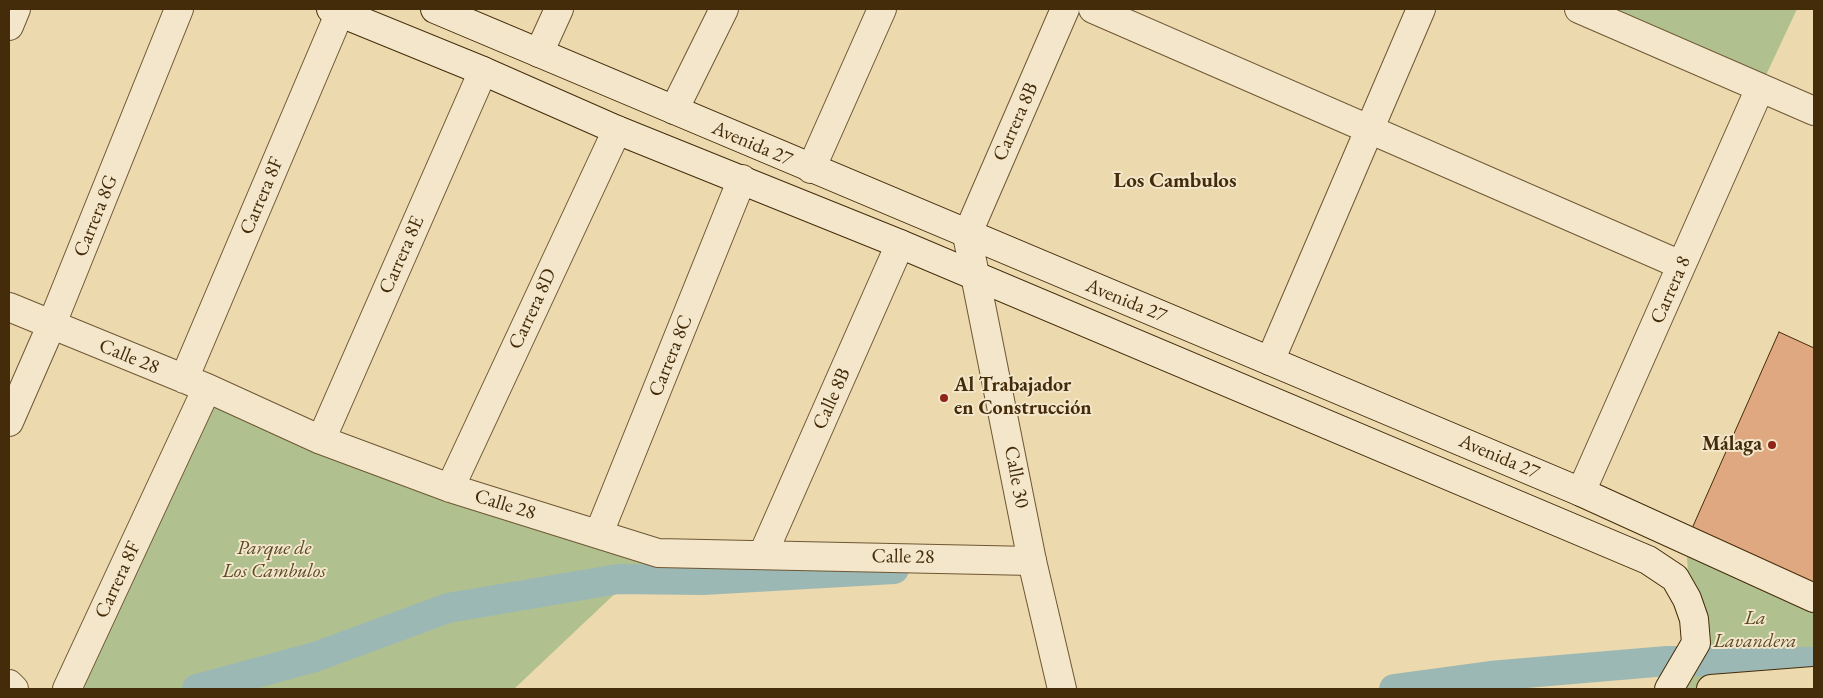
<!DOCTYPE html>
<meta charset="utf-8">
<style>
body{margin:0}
#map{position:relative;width:1823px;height:698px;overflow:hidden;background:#ecd9ad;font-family:"EB Garamond",serif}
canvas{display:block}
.frame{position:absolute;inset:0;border:10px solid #442c0a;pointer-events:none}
</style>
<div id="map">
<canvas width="1823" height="698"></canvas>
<div class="frame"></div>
</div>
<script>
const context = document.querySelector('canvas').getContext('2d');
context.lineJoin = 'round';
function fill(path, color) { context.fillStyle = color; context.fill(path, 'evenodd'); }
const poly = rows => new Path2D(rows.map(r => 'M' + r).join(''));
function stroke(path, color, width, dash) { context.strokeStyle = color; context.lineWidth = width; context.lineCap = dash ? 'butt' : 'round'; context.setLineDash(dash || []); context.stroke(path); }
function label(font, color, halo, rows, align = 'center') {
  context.font = font + ' "EB Garamond",serif'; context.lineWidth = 4; context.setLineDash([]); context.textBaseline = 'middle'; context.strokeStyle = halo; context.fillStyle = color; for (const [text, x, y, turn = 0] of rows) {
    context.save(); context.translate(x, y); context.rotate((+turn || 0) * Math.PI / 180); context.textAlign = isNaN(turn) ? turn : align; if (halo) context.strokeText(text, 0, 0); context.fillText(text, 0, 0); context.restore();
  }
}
const green = poly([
 [1579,9,1797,9,1760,88],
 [208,393,658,553,514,689,73,689],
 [1686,542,1814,598,1814,681,1711,689,1669,689,1699,647,1689,587]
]);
const canal = poly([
 [197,689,315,657,448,608,618,579,703,580,894,569],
 [1394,689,1490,676,1667,661,1814,662]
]);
const building = poly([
 [1779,332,1814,348,1814,598,1686,542,1779,332]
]);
const minor = poly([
 [1093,9,1681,265],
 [1579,9,1814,111],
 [9,26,16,9],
 [539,53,559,9],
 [674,110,724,9],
 [811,169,882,9],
 [967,235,1065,9],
 [9,307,207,388,321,440,450,488,658,553,1032,561],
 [1270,361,1421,9],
 [184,379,340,12],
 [9,422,51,326,179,9],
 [321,440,483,71],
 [450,488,617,130],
 [1581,492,1760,88],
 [599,533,742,179],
 [763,554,900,244],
 [9,684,14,689],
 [67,689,207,388]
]);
const tertiary = poly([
 [967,235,1032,561,1062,689]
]);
const secondary = poly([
 [331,9,483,71,617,130,900,244,1648,560,1675,578,1687,599,1694,619,1696,643,1669,689],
 [435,9,1581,492,1814,598]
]);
const primary = poly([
 [1711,689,1814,681]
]);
const markers = [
 [944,398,5,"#8f2418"],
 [1772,445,5,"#8f2418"]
];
const streetNames = [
 ["Carrera 8B",1016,122,-66],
 ["Avenida 27",752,144,23],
 ["Carrera 8F",262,196,-67],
 ["Carrera 8G",96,216,-68],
 ["Carrera 8E",402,255,-66],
 ["Carrera 8",1671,290,-66],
 ["Avenida 27",1126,301,22],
 ["Carrera 8D",533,309,-65],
 ["Carrera 8C",671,356,-68],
 ["Calle 28",129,357,22],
 ["Calle 8B",832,399,-66],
 ["Avenida 27",1499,457,23],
 ["Calle 30",1016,477,79],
 ["Calle 28",505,505,17],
 ["Calle 28",903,557,1],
 ["Carrera 8F",118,580,-65]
];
const poiNames = [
 ["Al Trabajador",954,386],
 ["en Construcción",954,409],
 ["Málaga",1762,445,"right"]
];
const parkNames = [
 ["Parque de",274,549],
 ["Los Cambulos",274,572],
 ["La",1755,619],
 ["Lavandera",1755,642]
];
const neighbourhoodNames = [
 ["Los Cambulos",1175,181]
];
fill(green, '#b1c08f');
stroke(canal, '#9cb8b4', 30);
fill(building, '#dfa881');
stroke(building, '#442c0a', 1);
stroke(minor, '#6e5733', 30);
stroke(tertiary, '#6e5733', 30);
stroke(secondary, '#442c0a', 30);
stroke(primary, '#442c0a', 30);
stroke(minor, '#f3e6ca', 28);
stroke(tertiary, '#f3e6ca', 28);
stroke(secondary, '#f3e6ca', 28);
stroke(primary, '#ecd9ad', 28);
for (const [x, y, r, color] of markers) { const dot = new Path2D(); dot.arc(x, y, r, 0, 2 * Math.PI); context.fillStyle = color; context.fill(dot); stroke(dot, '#f3e6ca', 2); }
label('20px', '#442c0a', '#f3e6ca', streetNames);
label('bold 20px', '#442c0a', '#f3e6ca', poiNames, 'left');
label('italic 20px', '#5a4a25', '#f3e6ca', parkNames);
label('bold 21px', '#442c0a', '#f3e6ca', neighbourhoodNames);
</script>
